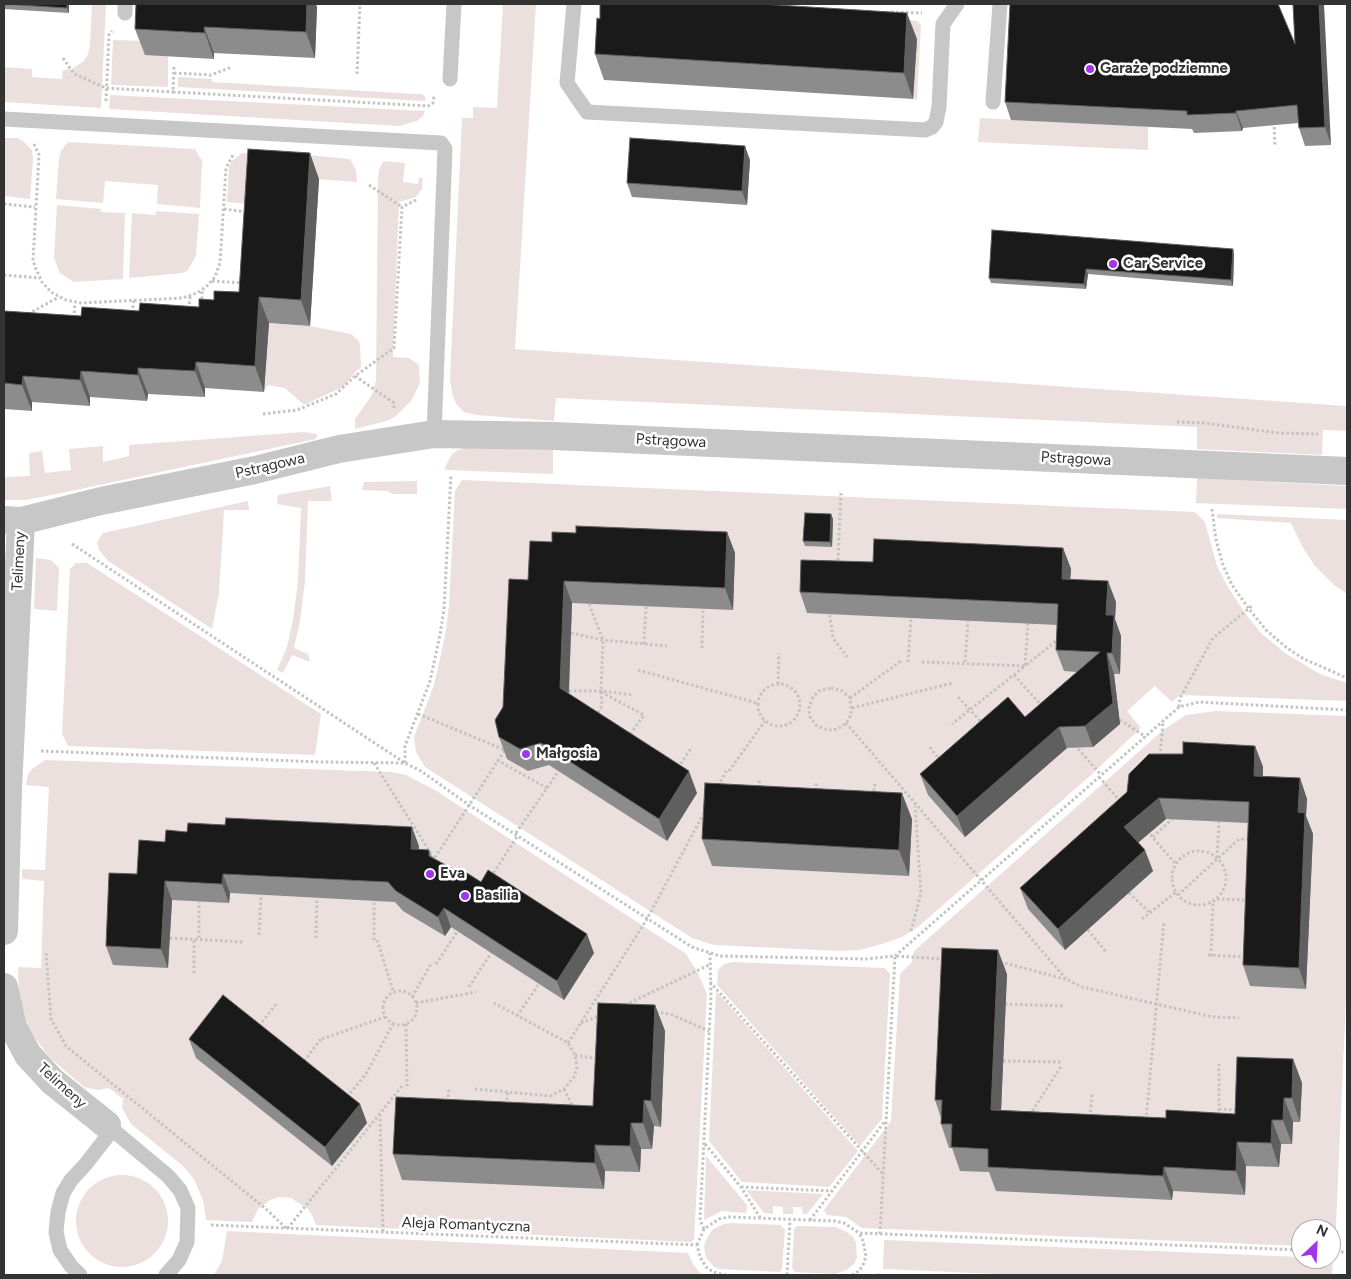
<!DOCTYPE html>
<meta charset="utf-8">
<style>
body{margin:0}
#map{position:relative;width:1351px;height:1279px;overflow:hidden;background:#fff;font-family:Figtree,sans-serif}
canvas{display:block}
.frame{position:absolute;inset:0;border:5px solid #333;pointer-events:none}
.north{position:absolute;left:1291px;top:1219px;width:50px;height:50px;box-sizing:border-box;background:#fff;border:1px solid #adadad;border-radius:50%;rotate:25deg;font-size:14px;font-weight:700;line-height:20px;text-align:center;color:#333}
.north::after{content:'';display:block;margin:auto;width:18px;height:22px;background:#a333ec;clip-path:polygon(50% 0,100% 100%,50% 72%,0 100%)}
</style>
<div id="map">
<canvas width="1351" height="1279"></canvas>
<div class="frame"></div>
<div class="north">N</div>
</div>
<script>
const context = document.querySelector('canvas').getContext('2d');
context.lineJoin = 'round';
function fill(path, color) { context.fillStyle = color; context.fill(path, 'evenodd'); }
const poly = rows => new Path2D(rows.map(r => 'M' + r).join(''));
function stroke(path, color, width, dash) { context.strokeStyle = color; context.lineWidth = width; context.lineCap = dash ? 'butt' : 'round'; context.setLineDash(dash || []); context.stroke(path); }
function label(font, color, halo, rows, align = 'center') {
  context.font = font + ' Figtree,sans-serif'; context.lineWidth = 5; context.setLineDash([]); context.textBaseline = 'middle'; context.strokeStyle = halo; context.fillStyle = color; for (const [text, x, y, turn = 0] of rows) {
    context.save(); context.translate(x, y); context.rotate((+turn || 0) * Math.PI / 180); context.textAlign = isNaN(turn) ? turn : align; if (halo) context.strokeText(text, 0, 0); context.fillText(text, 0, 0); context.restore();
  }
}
const green = poly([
 [92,4,106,4,101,108,4,102,4,67,32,69,32,77,62,79,63,70,72,69,84,61,88,54,90,45],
 [503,4,536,4,515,349,1347,406,1347,431,1323,430,1322,455,1197,449,1197,427,556,398,554,421,476,415,464,412,456,404,452,393,450,378,462,118,473,118,473,107,497,108],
 [897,19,917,21,921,25,917,100,913,99],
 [113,40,145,41,168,56,168,87,111,85],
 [178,77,212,79,212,82,417,94,422,94,426,98,425,101,178,87],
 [110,95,425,111,423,116,417,121,399,126,109,109],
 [980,118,1148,127,1148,150,978,142],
 [4,138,18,138,24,142,32,150,33,159,30,199,4,196],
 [68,142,195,149,202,161,200,208,157,204,158,185,105,181,103,203,56,199,59,158,61,151],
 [242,153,259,153,256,205,227,202,229,167,232,161],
 [298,154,350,159,356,170,357,182,289,177],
 [383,161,405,163,403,182,418,184,419,178,423,178,422,189,416,197,399,202,393,357,409,358,419,365,420,383,412,400,396,416,390,420,355,429,355,419,372,395,376,380,378,179,379,170],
 [57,205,101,209,101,212,125,213,123,279,74,282,60,273,54,258],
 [156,211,199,214,196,256,188,270,183,273,129,278,132,213,156,215],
 [269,323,310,326,351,334,358,340,360,344,361,368,356,371,343,387,306,404,303,404,285,388,268,385,264,392],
 [304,432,317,434,316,439,47,496,25,500,4,500,4,477,30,476,29,453,42,451,45,473,71,470,69,449,103,446,103,462,129,456,129,445],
 [464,448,553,450,553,474,445,470,446,465,452,454,458,450],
 [1197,478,1347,486,1347,509,1196,503],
 [462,480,1195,512,1205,522,1217,566,1228,587,1245,613,1261,633,1285,653,1320,674,1347,683,1347,701,1180,695,1172,702,1155,686,1127,711,1141,728,1092,774,918,927,902,937,882,944,859,950,840,951,714,945,692,938,425,767,416,752,414,737,434,685,445,636,449,606,455,491],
 [417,481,417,494,393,494,387,491,362,490,364,482],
 [330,486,332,501,308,501,305,581,300,621,294,648,308,654,310,662,292,655,283,673,277,670,287,647,293,620,298,581,301,508,277,504,278,495],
 [248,501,249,510,224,510,219,593,212,629,108,561,99,550,97,542,103,533],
 [1217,514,1347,520,1347,594,1334,585,1315,566,1302,546,1291,523,1217,518],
 [36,558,51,560,59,568,57,611,34,609],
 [76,563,87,563,321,714,315,755,68,746,62,734,70,569],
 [1216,711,1347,716,1347,976,1335,1247,1331,1247,1331,1229,1301,1229,1301,1246,862,1228,846,1217,827,1215,824,1210,891,1121,900,974,912,962,914,951,1162,731,1186,715],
 [45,760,391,772,406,775,435,790,680,950,686,954,697,971,707,994,694,1240,691,1242,316,1225,313,1217,308,1209,291,1198,280,1197,270,1200,258,1209,252,1222,206,1220,203,1200,194,1179,182,1165,131,1124,122,1108,123,1099,109,1088,99,1090,84,1087,49,1057,32,1034,27,1024,19,994,18,967,41,968,44,881,22,879,22,869,45,870,49,787,26,785,28,774,32,769],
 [733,962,885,968,890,974,882,1119,860,1146,717,985,718,970,724,964],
 [716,991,858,1151,829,1187,742,1182,709,1141],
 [706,1156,747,1205,746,1213,722,1211,704,1220],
 '76 1221a46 46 0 1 1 92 0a46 46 0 1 1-92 0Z',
 [746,1190,823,1194,807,1214,803,1214,802,1207,793,1207,793,1214,783,1214,783,1207,773,1206,773,1214,764,1213],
 [730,1223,781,1225,785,1230,782,1269,780,1272,720,1269,714,1267,706,1257,704,1247,705,1242,712,1230,724,1224],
 [797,1226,836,1227,845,1231,853,1237,856,1243,857,1258,854,1264,847,1270,835,1274,795,1272,792,1268,794,1229],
 [227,1231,688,1253,693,1264,700,1273,705,1275,214,1275,222,1261],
 [884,1240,1301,1257,1301,1259,1333,1258,1332,1275,1019,1275,883,1269]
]);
const path = poly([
 [891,12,922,13],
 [63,58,74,74,106,88,173,92],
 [174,67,173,92,428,106,433,103,434,96],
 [174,73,211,75,232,67],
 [357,74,360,4],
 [106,101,109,35,112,31],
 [1274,122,1275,146],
 [34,144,39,155,33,260,35,267,42,282,51,292,66,300,81,303,182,298,197,293,207,286,215,277,220,263,226,168,233,155],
 [369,185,402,207],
 [4,204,35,207],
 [224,209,247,212],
 [4,275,40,278],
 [212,281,243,283],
 [202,304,202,290],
 [189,309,190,296],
 [132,313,134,300],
 [28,314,59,297],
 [74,318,75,303],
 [355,376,394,403,394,410],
 [263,414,297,410,336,394,355,376,394,348,402,207,418,199],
 [1177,422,1204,423,1278,433,1318,434],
 [1212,509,1216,540,1223,565,1232,585,1249,609,1266,630,1287,648,1304,659,1347,678],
 [72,544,405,763],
 [836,565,838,560,841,492],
 [589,604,603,640,601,691,602,706,596,716],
 [829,610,833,638,847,657],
 [1028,623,1025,666,1057,640,1060,640],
 [571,633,603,640,667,646],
 [644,644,646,606],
 [702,648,703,609],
 [908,662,911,618],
 [922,662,1025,666,952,724],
 [965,662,968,621],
 [638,670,757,703],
 [1014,675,1042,706],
 '758 705a21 21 0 1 1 42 0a21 21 0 1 1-42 0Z',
 [778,684,779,653],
 [831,688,842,691,850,698,851,708,851,715,846,723,838,729,828,730,817,726,810,717,809,708,813,697,819,691,831,688],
 [569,691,601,691,634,695],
 [601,692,644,715,629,736],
 [958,697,983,724],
 [850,698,901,661],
 [1179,707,1180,698,1213,638,1253,605],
 [852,708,953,683],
 [418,714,505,750,434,859],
 [1120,720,1146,737],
 [846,723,1067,980],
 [1075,745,1101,775],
 [930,747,940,761],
 [41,751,321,762,405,763,421,771,469,805,692,947,720,956,866,959,895,956,1179,707,1199,702,1347,710],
 [1160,756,1163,723],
 [497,760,547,788],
 [374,763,435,860],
 [405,763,405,746,430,681,440,635,444,609,451,475],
 [678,768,692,747],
 [729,771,765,721],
 [1099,777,1121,802],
 [718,786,727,770],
 [758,788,760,779],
 [816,791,816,782],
 [873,796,875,784],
 [1147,831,1176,864],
 [516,833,560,769],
 [1153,837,1174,817],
 '1172 878a27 27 0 1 1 54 0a27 27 0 1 1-54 0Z',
 [1217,858,1219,822],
 [491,877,518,835],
 [1129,893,1150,913],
 [1178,895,1239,839,1251,839],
 [1217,899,1248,900],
 [1142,919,1176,892],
 [1088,930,1107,953],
 [911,931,921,893,915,806],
 [259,935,261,895],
 [170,938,244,942],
 [199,938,199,902],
 [316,938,317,897],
 [374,940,374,900],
 [377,940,394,993],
 [46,953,51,1019,66,1046,266,1209,287,1229,402,1086],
 [1208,955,1246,957],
 [1211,956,1213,902],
 [1000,963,1009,964,1068,980,1082,987,1213,1017,1239,1018],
 [436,964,459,929],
 [194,973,194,939],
 [710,982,883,1174],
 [469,987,491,953],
 '383 1008a17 17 0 1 1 34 0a17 17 0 1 1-34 0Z',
 [412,997,432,962],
 [416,1003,476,992],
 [1005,1004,1064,1006],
 [625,1005,709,965],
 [656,1012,670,1014,709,1031],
 [517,1016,539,984],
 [581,1023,601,1015],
 [406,1024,407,1086],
 [259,1026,277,1003],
 [322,1039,385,1017],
 [568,1043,647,919,705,811],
 [575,1055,599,1059],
 [304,1061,321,1039],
 [1003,1061,1061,1062],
 [475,1089,550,1096,564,1089,574,1077,577,1067,575,1055,568,1043,494,1003],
 [564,1089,574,1109],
 [347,1097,366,1074,393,1024],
 [448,1102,449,1088],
 [506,1105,508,1092],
 [1219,1109,1239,1110],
 [380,1114,383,1233],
 [1032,1116,1033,1110,1062,1065],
 [1219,1116,1219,1064],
 [1090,1117,1092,1093],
 [1146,1120,1164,921],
 [705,1144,741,1187,761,1219],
 [741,1187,832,1191],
 [810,1220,885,1121],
 [211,1225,697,1245,700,1257,706,1267,713,1272,726,1275],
 [704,1229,700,1220,711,997,710,953],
 [880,1234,895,956,944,959],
 [697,1245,704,1229,719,1219,729,1217,835,1221,844,1223,859,1233,1301,1250],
 [1331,1252,1347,1252],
 [787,1275,790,1220],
 [852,1275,859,1271,864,1263,866,1256,863,1241,859,1233],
 [876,1275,879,1275]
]);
const lane = poly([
 [574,4,567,83,587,112,925,130,932,127,936,122,939,107,943,24,957,4],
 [125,13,125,4],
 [450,79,454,4],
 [993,102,1000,4],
 [4,119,441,143,445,149,434,434],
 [107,1125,168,1176,180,1190,188,1208,187,1242,179,1260,166,1275],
 [80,1275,71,1266,60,1250,56,1232,58,1212,63,1193,71,1180,85,1165,113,1129]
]);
const street = poly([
 [4,520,21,521,101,501,255,470,339,449,434,434,554,436,1347,471],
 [4,931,8,789,21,521],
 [4,987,13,1027,28,1055,52,1081,107,1125]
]);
const wall = poly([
 [4,4,69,4,69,13,4,9],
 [1293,4,1331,145,1305,146,1299,128,1298,123,1243,128,1242,131,1194,133,1192,129,1011,120,1005,102,1295,44],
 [317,7,315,58,214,53,214,59,145,55,135,29],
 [917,39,913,99,604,80,595,54],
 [750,160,747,205,632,197,627,183],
 [319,179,310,326,269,323,264,392,205,388,205,397,148,394,147,401,90,397,90,406,32,402,32,411,4,409,4,311,81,316,199,307,214,300,239,292],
 [1234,254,1233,286,1088,274,1086,289,991,283,989,278],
 [833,519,832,547,805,546,803,541],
 [727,532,735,553,733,610,572,603,569,694,697,793,667,841,549,765,528,771,507,759,499,737,503,707,528,580,552,542,576,533],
 [1063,548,1071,569,1070,579,1116,602,1115,619,1121,636,1120,674,1114,674,1120,724,1093,747,1067,748,965,837,928,795,920,774,1025,717,1077,672,1064,671,1056,650,1057,625,807,613,800,592,873,562],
 [1255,746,1263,767,1263,776,1300,778,1307,799,1306,816,1313,834,1306,989,1250,986,1243,965,1248,823,1166,819,1138,842,1153,871,1065,950,1028,909,1020,888,1183,754],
 [912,819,909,876,712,866,702,839],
 [165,842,419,846,419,849,429,850,432,857,594,953,564,1000,451,927,445,936,403,911,395,902,230,893,229,903,172,900,168,968,113,965,106,946,137,874],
 [1007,974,1001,1110,1166,1118,1235,1114,1293,1059,1302,1083,1300,1122,1293,1122,1292,1144,1281,1144,1279,1167,1246,1166,1245,1195,1173,1191,1172,1200,996,1191,989,1172,960,1171,952,1148,949,1148,941,1124,941,1118,935,1100],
 [655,1005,665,1031,661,1127,654,1126,652,1149,641,1149,640,1172,605,1171,604,1189,402,1180,393,1154,593,1106],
 [189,1039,360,1104,367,1123,332,1166,196,1058]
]);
const shadedWall = poly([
 [67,4,69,4,69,13,67,8],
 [307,4,316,4,317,7,315,58,306,32],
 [1319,4,1324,4,1331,145,1325,127],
 [907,13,917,39,913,99,904,73],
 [204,27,214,53,214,59,205,33],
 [1236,111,1243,128,1242,131,1236,113],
 [745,146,750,160,747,205,742,191],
 [310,153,319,179,310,326,301,300],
 [1233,249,1234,254,1233,286,1231,280],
 [1086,269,1088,274,1086,289,1084,284],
 [259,297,269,323,264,392,255,366],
 [196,362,205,388,205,397,195,371],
 [138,368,148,394,147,401,138,375],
 [81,371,90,397,90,406,80,380],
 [23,376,32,402,32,411,22,385],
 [831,514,833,519,832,547,830,542],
 [727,532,735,553,733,610,725,588],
 [1063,548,1071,569,1069,600,1062,579],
 [564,581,572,603,568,710,560,688],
 [1108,581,1116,602,1115,619,1121,636,1120,674,1112,653,1106,615],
 [1107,653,1114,674,1120,724,1093,747,1085,726],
 [1059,727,1067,748,965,837,957,816],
 [1255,746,1263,767,1262,797,1254,776],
 [689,771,697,793,667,841,659,819],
 [1300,778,1307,799,1306,816,1313,834,1306,989,1299,968,1298,812],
 [902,793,912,819,909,876,899,850],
 [1159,798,1166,819,1132,848,1124,827],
 [412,827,419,846,418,868,411,849],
 [1145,850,1153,871,1065,950,1058,929],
 [223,874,230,893,229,903,222,884],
 [165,881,172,900,168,968,161,949],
 [444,908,451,927,445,936,438,917],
 [587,934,594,953,564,1000,557,981],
 [998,950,1007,974,1000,1134,991,1110],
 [655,1005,665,1031,661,1127,651,1101],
 [1293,1059,1302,1083,1300,1122,1292,1098],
 [1284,1098,1293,1122,1292,1144,1283,1120],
 [644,1100,654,1126,652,1149,643,1123],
 [360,1104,367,1123,332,1166,325,1147],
 [1272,1120,1281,1144,1279,1167,1271,1143],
 [631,1123,641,1149,640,1172,630,1146],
 [1237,1142,1246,1166,1245,1195,1236,1171],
 [595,1145,605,1171,604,1189,595,1163],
 [1164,1167,1173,1191,1172,1200,1163,1176]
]);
const building = poly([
 [4,4,67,4,67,8,4,4],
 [136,4,307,4,306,32,204,27,205,33,135,29,136,4],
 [600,4,761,4,907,13,904,73,595,54,597,18,600,19,600,4],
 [1010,4,1278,4,1295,44,1293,4,1319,4,1325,127,1299,128,1297,105,1236,111,1236,113,1187,115,1187,111,1005,102,1010,4],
 [630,138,745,146,742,191,627,183,630,138],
 [248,149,310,153,301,300,259,297,255,366,196,362,195,371,138,368,138,375,81,371,80,380,23,376,22,385,4,383,4,311,81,316,82,307,139,311,140,303,199,307,199,299,214,300,214,291,239,292,248,149],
 [992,230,1233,249,1231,280,1086,269,1084,284,989,278,992,230],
 [805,513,831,514,830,542,803,541,805,513],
 [576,526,727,532,725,588,564,581,560,688,689,771,659,819,541,743,520,749,499,737,495,720,503,707,509,579,528,580,530,541,552,542,552,532,576,533,576,526],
 [874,539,1063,548,1062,579,1108,581,1106,615,1114,615,1112,653,1107,653,1113,703,1085,726,1059,727,957,816,920,774,1008,697,1025,717,1100,652,1056,650,1058,604,800,592,801,560,873,562,874,539],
 [1183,742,1255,746,1254,776,1300,778,1298,812,1305,813,1299,968,1243,965,1249,802,1159,798,1124,827,1145,850,1058,929,1020,888,1127,792,1129,774,1149,754,1183,754,1183,742],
 [705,783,902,793,899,850,702,839,705,783],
 [226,818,412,827,411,849,429,850,429,856,455,870,459,868,481,882,488,870,587,934,557,981,444,908,438,917,396,891,388,882,223,874,222,884,165,881,161,949,106,946,109,873,137,874,139,840,165,842,166,830,187,832,188,823,225,825,226,818],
 [942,948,998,950,991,1110,1166,1118,1166,1110,1235,1114,1237,1057,1293,1059,1292,1098,1284,1098,1283,1120,1272,1120,1271,1143,1237,1142,1236,1171,1164,1167,1163,1176,988,1167,988,1149,951,1147,952,1124,941,1124,942,1100,935,1100,942,948],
 [223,995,360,1104,325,1147,189,1039,223,995],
 [598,1003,655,1005,651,1101,644,1100,643,1123,631,1123,630,1146,595,1145,595,1163,393,1154,396,1097,593,1106,598,1003]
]);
const markers = [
 [1090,69,5,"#a333ec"],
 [1113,264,5,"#a333ec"],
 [526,754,5,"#a333ec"],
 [430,874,5,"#a333ec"],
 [465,896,5,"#a333ec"]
];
const poiNames = [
 ["Garaże podziemne",1100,69],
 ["Car Service",1123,264],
 ["Małgosia",536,754],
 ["Eva",440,874],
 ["Basilia",475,896]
];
const streetNames = [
 ["Pstrągowa",671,441,3],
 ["Pstrągowa",1076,459,3],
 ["Pstrągowa",270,466,-13],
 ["Telimeny",19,561,-87],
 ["Telimeny",62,1086,42],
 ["Aleja Romantyczna",466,1225,2]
];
fill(green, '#ece0de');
stroke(path, '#c3c3c3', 3, [2.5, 2.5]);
stroke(lane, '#c7c7c7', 15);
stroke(street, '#c7c7c7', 28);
fill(wall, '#8c8c8c');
fill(shadedWall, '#5f5f5f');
fill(building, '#1a1a1a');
stroke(building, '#5f5f5f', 1);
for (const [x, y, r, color] of markers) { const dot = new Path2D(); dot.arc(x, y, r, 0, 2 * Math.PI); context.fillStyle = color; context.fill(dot); stroke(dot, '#fff', 2); }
label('bold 15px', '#333', '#fff', poiNames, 'left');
label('15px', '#333', '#fff', streetNames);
</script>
